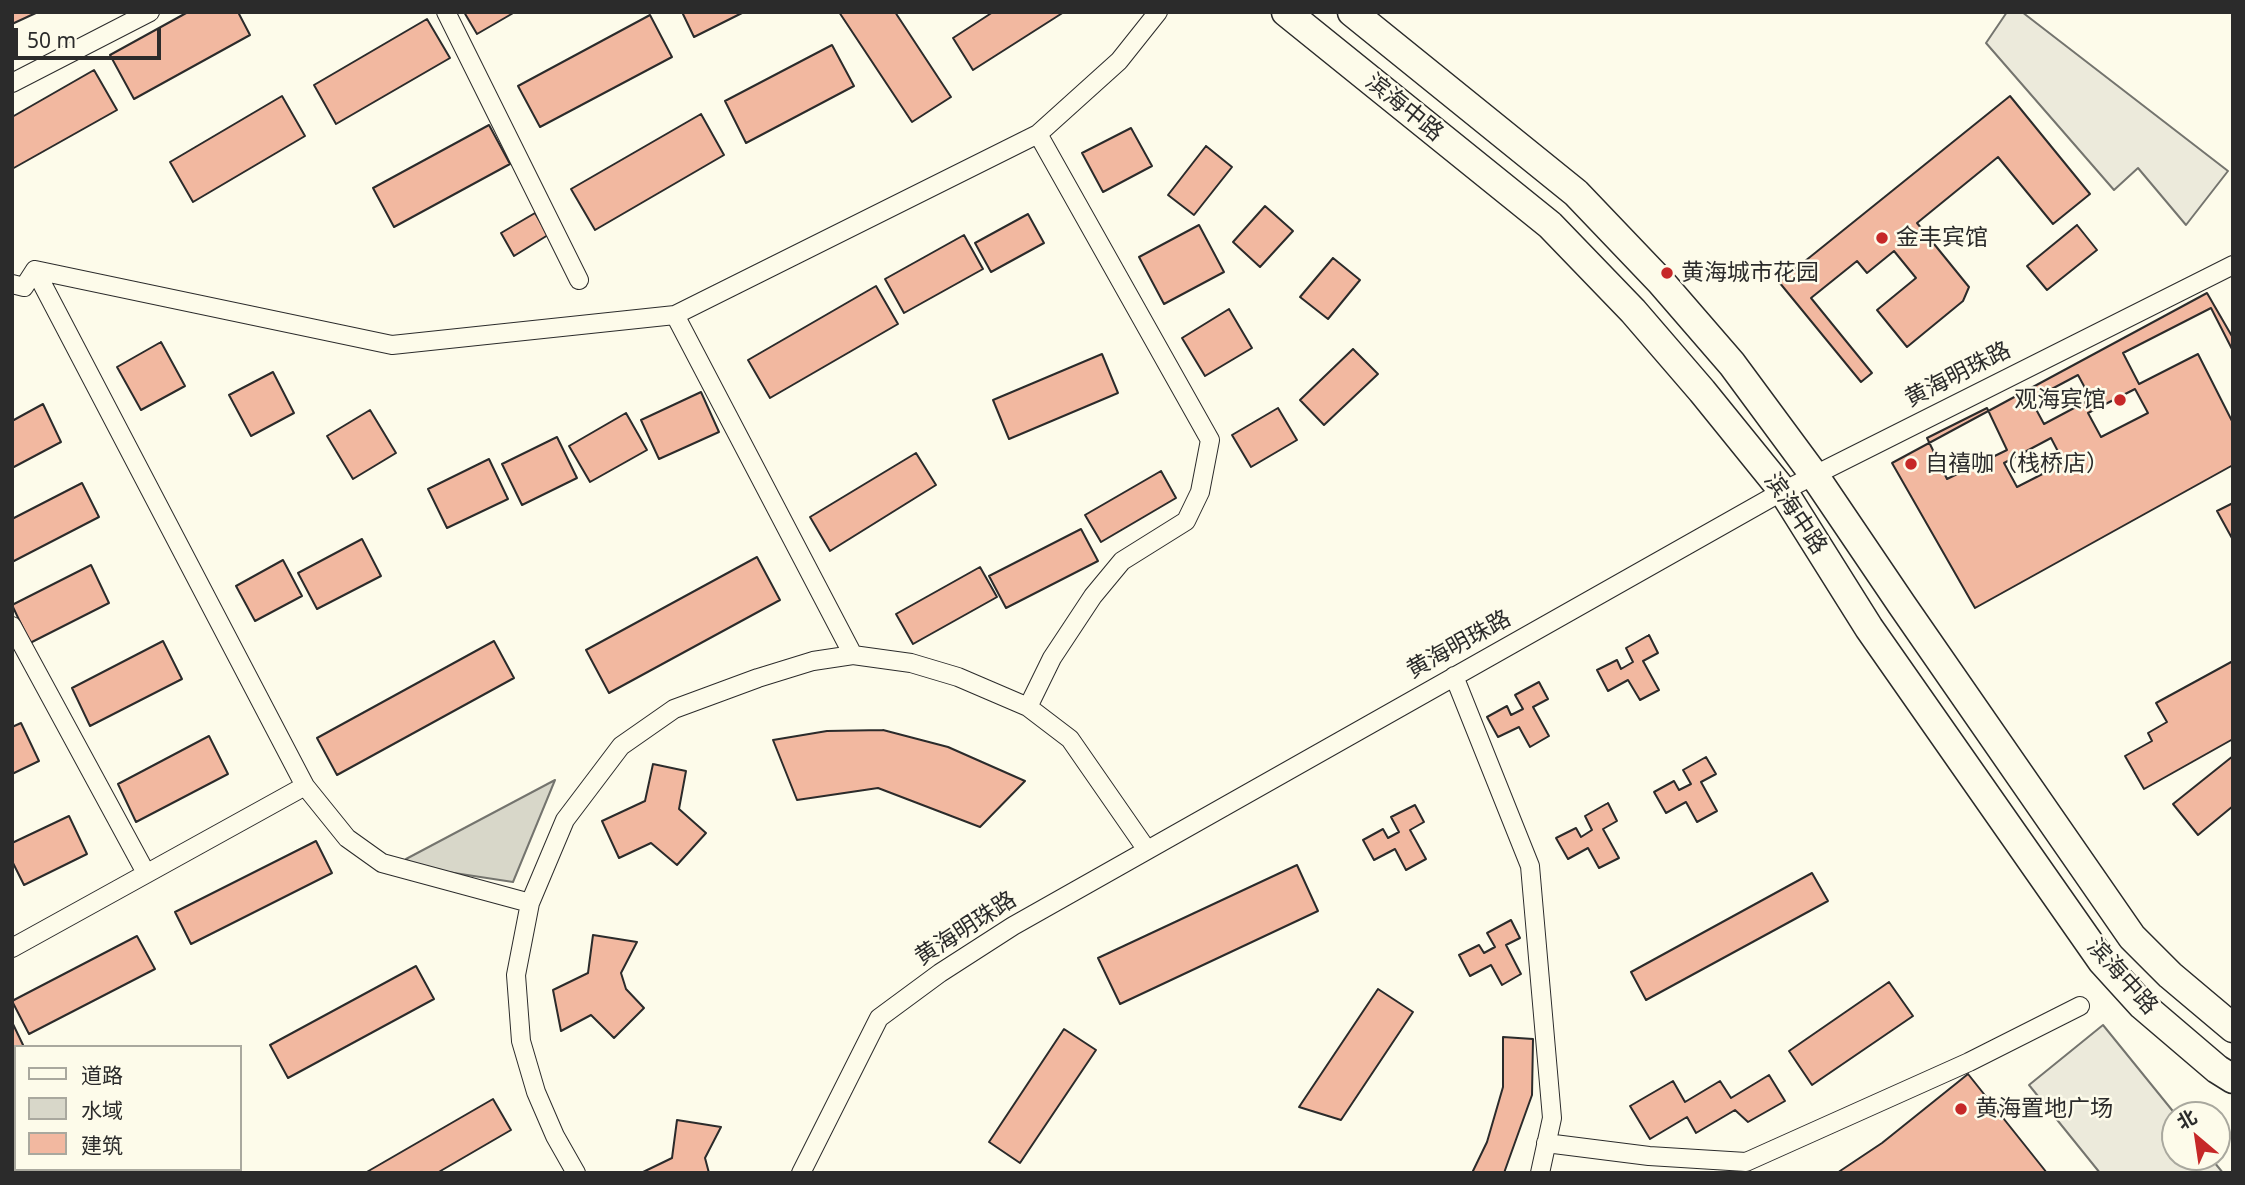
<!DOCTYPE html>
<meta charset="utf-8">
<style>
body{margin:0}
#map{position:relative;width:2245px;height:1185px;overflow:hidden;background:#fdfbea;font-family:"Noto Sans","Noto Sans SC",sans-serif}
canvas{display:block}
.frame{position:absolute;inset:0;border:14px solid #2b2b2b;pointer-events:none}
.legend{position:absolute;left:14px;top:1045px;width:228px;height:126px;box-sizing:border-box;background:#fdfbea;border:2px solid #a9a89e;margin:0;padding:9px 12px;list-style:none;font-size:21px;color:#2b2b2b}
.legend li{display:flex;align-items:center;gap:14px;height:35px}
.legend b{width:35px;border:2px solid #a9a89e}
.north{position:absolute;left:2161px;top:1101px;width:70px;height:70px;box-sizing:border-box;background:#fdfbea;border:2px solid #a9a89e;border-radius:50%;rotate:331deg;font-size:19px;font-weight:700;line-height:28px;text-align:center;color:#2b2b2b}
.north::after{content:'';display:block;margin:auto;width:24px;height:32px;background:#c62828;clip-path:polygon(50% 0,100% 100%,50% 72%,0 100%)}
.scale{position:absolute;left:14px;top:28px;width:147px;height:32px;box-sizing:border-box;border:4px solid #2b2b2b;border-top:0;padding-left:9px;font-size:21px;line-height:24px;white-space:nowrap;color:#2b2b2b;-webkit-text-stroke:5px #fdfbea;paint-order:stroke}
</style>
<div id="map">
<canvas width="2245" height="1185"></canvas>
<div class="frame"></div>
<ul class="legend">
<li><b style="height:9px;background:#fdfbea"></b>道路</li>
<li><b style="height:19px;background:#d8d7c9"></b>水域</li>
<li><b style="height:19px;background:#f2b8a0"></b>建筑</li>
</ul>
<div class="north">北</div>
<div class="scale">50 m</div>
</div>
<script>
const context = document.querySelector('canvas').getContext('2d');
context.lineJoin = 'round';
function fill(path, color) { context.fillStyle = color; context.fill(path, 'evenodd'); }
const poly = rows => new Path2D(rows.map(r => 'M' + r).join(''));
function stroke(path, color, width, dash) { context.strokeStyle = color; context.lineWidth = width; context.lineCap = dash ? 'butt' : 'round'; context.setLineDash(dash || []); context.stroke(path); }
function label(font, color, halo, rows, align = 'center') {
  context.font = font + ' "Noto Sans","Noto Sans SC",sans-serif'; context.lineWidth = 5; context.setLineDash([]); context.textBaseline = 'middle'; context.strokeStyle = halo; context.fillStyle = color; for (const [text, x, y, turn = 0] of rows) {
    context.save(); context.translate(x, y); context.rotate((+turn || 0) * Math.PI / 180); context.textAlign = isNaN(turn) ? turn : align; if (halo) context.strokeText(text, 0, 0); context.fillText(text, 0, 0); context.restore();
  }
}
const parking = poly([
 [2007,12,2022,12,2228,171,2186,225,2138,168,2114,190,1986,43,2007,12],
 [2103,1025,2176,1115,2175,1157,2210,1157,2223,1173,2100,1173,2029,1085,2103,1025]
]);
const water = poly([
 [555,780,513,882,415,867,406,859,555,780]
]);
const building = poly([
 [12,12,38,12,12,24,12,12],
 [188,12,238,12,250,35,134,99,110,55,188,12],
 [464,12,515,12,477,34,464,12],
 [682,12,744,12,694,37,682,12],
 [839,12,895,12,951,97,912,122,839,12],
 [993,12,1064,12,973,70,953,38,993,12],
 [650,15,672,57,540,127,518,86,650,15],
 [427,19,450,58,336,124,314,85,427,19],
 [832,45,854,86,746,143,725,101,832,45],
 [94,70,117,110,12,169,12,117,94,70],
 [282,96,305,136,193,202,170,162,282,96],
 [2010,96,2090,194,2053,224,1998,157,1917,223,1969,287,1963,301,1907,347,1877,310,1916,278,1894,251,1867,273,1857,261,1811,298,1872,373,1861,382,1779,282,2010,96],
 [701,114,724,155,595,230,571,189,701,114],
 [489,125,510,164,394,227,373,188,489,125],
 [1131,128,1152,166,1103,192,1082,153,1131,128],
 [1206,146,1232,167,1194,215,1168,195,1206,146],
 [1265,206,1293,231,1260,267,1233,242,1265,206],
 [535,213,548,235,514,256,501,233,535,213],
 [1028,214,1044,243,991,272,975,243,1028,214],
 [1199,225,1224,272,1164,304,1139,257,1199,225],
 [2077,225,2097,250,2047,290,2027,266,2077,225],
 [964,235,983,269,904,313,885,279,964,235],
 [1333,258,1360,280,1328,319,1300,297,1333,258],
 [876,286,898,324,770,398,748,360,876,286],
 [2207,293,2233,338,2233,465,1975,608,1892,463,2207,293],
 [2211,308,2233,351,2233,423,2198,354,2139,384,2123,353,2211,308],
 [1229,309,1252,348,1205,376,1182,338,1229,309],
 [161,342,185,386,141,410,117,367,161,342],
 [1353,349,1378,374,1324,425,1300,400,1353,349],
 [1102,354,1118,393,1009,439,993,400,1102,354],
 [273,372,294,413,251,436,229,395,273,372],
 [2078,375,2091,399,2044,424,2031,400,2078,375],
 [2135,389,2148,413,2101,437,2088,413,2135,389],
 [701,392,719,432,659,459,641,420,701,392],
 [43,404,61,442,12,468,12,421,43,404],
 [1278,408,1297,440,1251,467,1232,435,1278,408],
 [1987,408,2007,450,1947,479,1927,438,1987,408],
 [370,410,396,453,353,479,327,436,370,410],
 [626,413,647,450,590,482,569,446,626,413],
 [557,437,577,478,522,505,502,464,557,437],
 [2051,438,2064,463,2017,487,2004,463,2051,438],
 [916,453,936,485,830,551,810,517,916,453],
 [489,459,508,499,447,528,428,489,489,459],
 [1161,471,1176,498,1101,542,1085,515,1161,471],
 [82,483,99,517,12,562,12,519,82,483],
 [2233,503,2233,540,2217,511,2233,503],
 [1081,529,1098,561,1006,608,989,576,1081,529],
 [362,539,381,576,317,609,298,573,362,539],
 [757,557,780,600,609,693,586,650,757,557],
 [283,560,302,596,255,621,236,586,283,560],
 [91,565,109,603,30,643,12,605,91,565],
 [980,567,997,597,913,644,896,614,980,567],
 [1649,635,1658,653,1643,661,1659,690,1640,700,1628,680,1608,691,1597,670,1617,660,1621,669,1633,662,1626,648,1649,635],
 [163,641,182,679,90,726,72,688,163,641],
 [494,641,514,678,337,775,317,738,494,641],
 [2233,661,2233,739,2144,789,2125,756,2152,741,2148,733,2167,722,2156,703,2233,661],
 [1539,682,1548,699,1533,707,1549,736,1530,747,1519,727,1498,737,1487,717,1507,706,1511,715,1523,709,1515,695,1539,682],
 [21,723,39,761,12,774,12,727,21,723],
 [883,730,948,747,1025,781,980,827,878,788,797,800,773,740,827,731,883,730],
 [209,736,228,774,136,822,118,784,209,736],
 [2233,756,2233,806,2198,835,2173,804,2233,756],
 [1706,757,1716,774,1701,782,1717,811,1697,822,1686,802,1666,813,1654,792,1674,781,1679,790,1691,784,1683,770,1706,757],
 [653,764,686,771,679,809,706,833,677,865,651,843,619,858,602,821,645,801,653,764],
 [1608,803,1617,821,1603,829,1619,858,1599,868,1588,848,1568,859,1556,838,1576,828,1581,837,1592,830,1585,816,1608,803],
 [1415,805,1424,822,1410,830,1426,859,1406,870,1395,849,1374,860,1363,840,1383,829,1388,838,1399,832,1391,817,1415,805],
 [69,816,87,854,24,885,12,861,12,843,69,816],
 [316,841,332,873,191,944,175,912,316,841],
 [1297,865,1318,911,1120,1004,1098,958,1297,865],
 [1812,873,1828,901,1646,1000,1631,972,1812,873],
 [1511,920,1520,938,1506,945,1521,974,1502,985,1491,965,1470,976,1459,955,1479,945,1484,953,1495,947,1487,933,1511,920],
 [593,935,637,942,621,973,626,989,644,1008,614,1038,591,1015,561,1031,553,990,588,973,593,935],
 [137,936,155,969,29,1034,12,1001,137,936],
 [416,966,434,999,288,1078,270,1045,416,966],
 [1889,982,1913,1016,1812,1085,1789,1051,1889,982],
 [1378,989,1413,1012,1341,1120,1299,1107,1378,989],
 [12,1022,24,1047,16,1047,16,1169,85,1169,87,1173,12,1173,12,1022],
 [1064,1029,1096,1050,1020,1163,989,1142,1064,1029],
 [1503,1037,1533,1039,1532,1095,1504,1173,1472,1173,1487,1142,1503,1087,1503,1037],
 [1968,1074,2047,1173,1837,1173,1882,1143,1968,1074],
 [1769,1075,1785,1101,1748,1122,1735,1110,1696,1133,1687,1117,1650,1139,1630,1106,1673,1081,1685,1102,1720,1081,1731,1098,1769,1075],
 [493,1099,511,1130,437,1173,365,1173,493,1099],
 [677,1120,721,1127,705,1158,709,1173,641,1173,672,1158,677,1120]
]);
const street = poly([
 [446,12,579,280],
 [12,83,150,12],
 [35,270,305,786,347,838,382,863,530,903],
 [12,284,24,287,35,270,392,345,675,315,1038,134,1119,61,1158,12],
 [675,315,853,655,911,663,958,677,1028,707,1070,739,1147,850],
 [12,626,146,873],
 [1454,676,1530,866,1552,1118,1540,1173],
 [1028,707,1052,658,1093,596,1122,561,1186,521,1200,492,1210,440,1038,134],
 [12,948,305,786],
 [1546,1143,1649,1156,1746,1162,1969,1062,2080,1006],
 [576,1173,555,1136,536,1092,521,1041,516,975,530,903,565,820,621,746,674,709,758,678,813,661,853,655],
 [801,1173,879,1018,940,973,1013,926,1783,491,2233,265]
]);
const primary = poly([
 [1286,12,1550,225,1633,311,1702,391,1783,491,1869,628,2102,961,2142,1005,2217,1069,2233,1079],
 [1352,12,1576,193,1661,282,1732,364,1814,475,1902,605,2132,937,2170,975,2233,1028]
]);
const markers = [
 [1882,238,7,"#c62828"],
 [1667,273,7,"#c62828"],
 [2120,400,7,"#c62828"],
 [1911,464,7,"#c62828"],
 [1961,1109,7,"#c62828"]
];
const streetNames = [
 ["滨海中路",1404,108,39],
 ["黄海明珠路",1958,375,-27],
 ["滨海中路",1795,514,56],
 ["黄海明珠路",1459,645,-29],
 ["黄海明珠路",966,929,-33],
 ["滨海中路",2122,977,48]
];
const poiNames = [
 ["金丰宾馆",1896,238],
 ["黄海城市花园",1681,273],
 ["观海宾馆",2106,400,"right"],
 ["自禧咖（栈桥店）",1925,464],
 ["黄海置地广场",1975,1109]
];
fill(parking, '#eceadb');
stroke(parking, '#74746e', 2);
fill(water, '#d8d7c9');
stroke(water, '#74746e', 2);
fill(building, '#f2b8a0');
stroke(building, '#2b2b2b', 2);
stroke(street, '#2b2b2b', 20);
stroke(primary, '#2b2b2b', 31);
stroke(street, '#fdfbea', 18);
stroke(primary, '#fdfbea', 28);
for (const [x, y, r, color] of markers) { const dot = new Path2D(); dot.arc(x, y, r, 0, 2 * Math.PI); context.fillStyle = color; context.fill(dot); stroke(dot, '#fdfbea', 2.5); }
label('23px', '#2b2b2b', '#fdfbea', streetNames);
label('23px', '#2b2b2b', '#fdfbea', poiNames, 'left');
</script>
